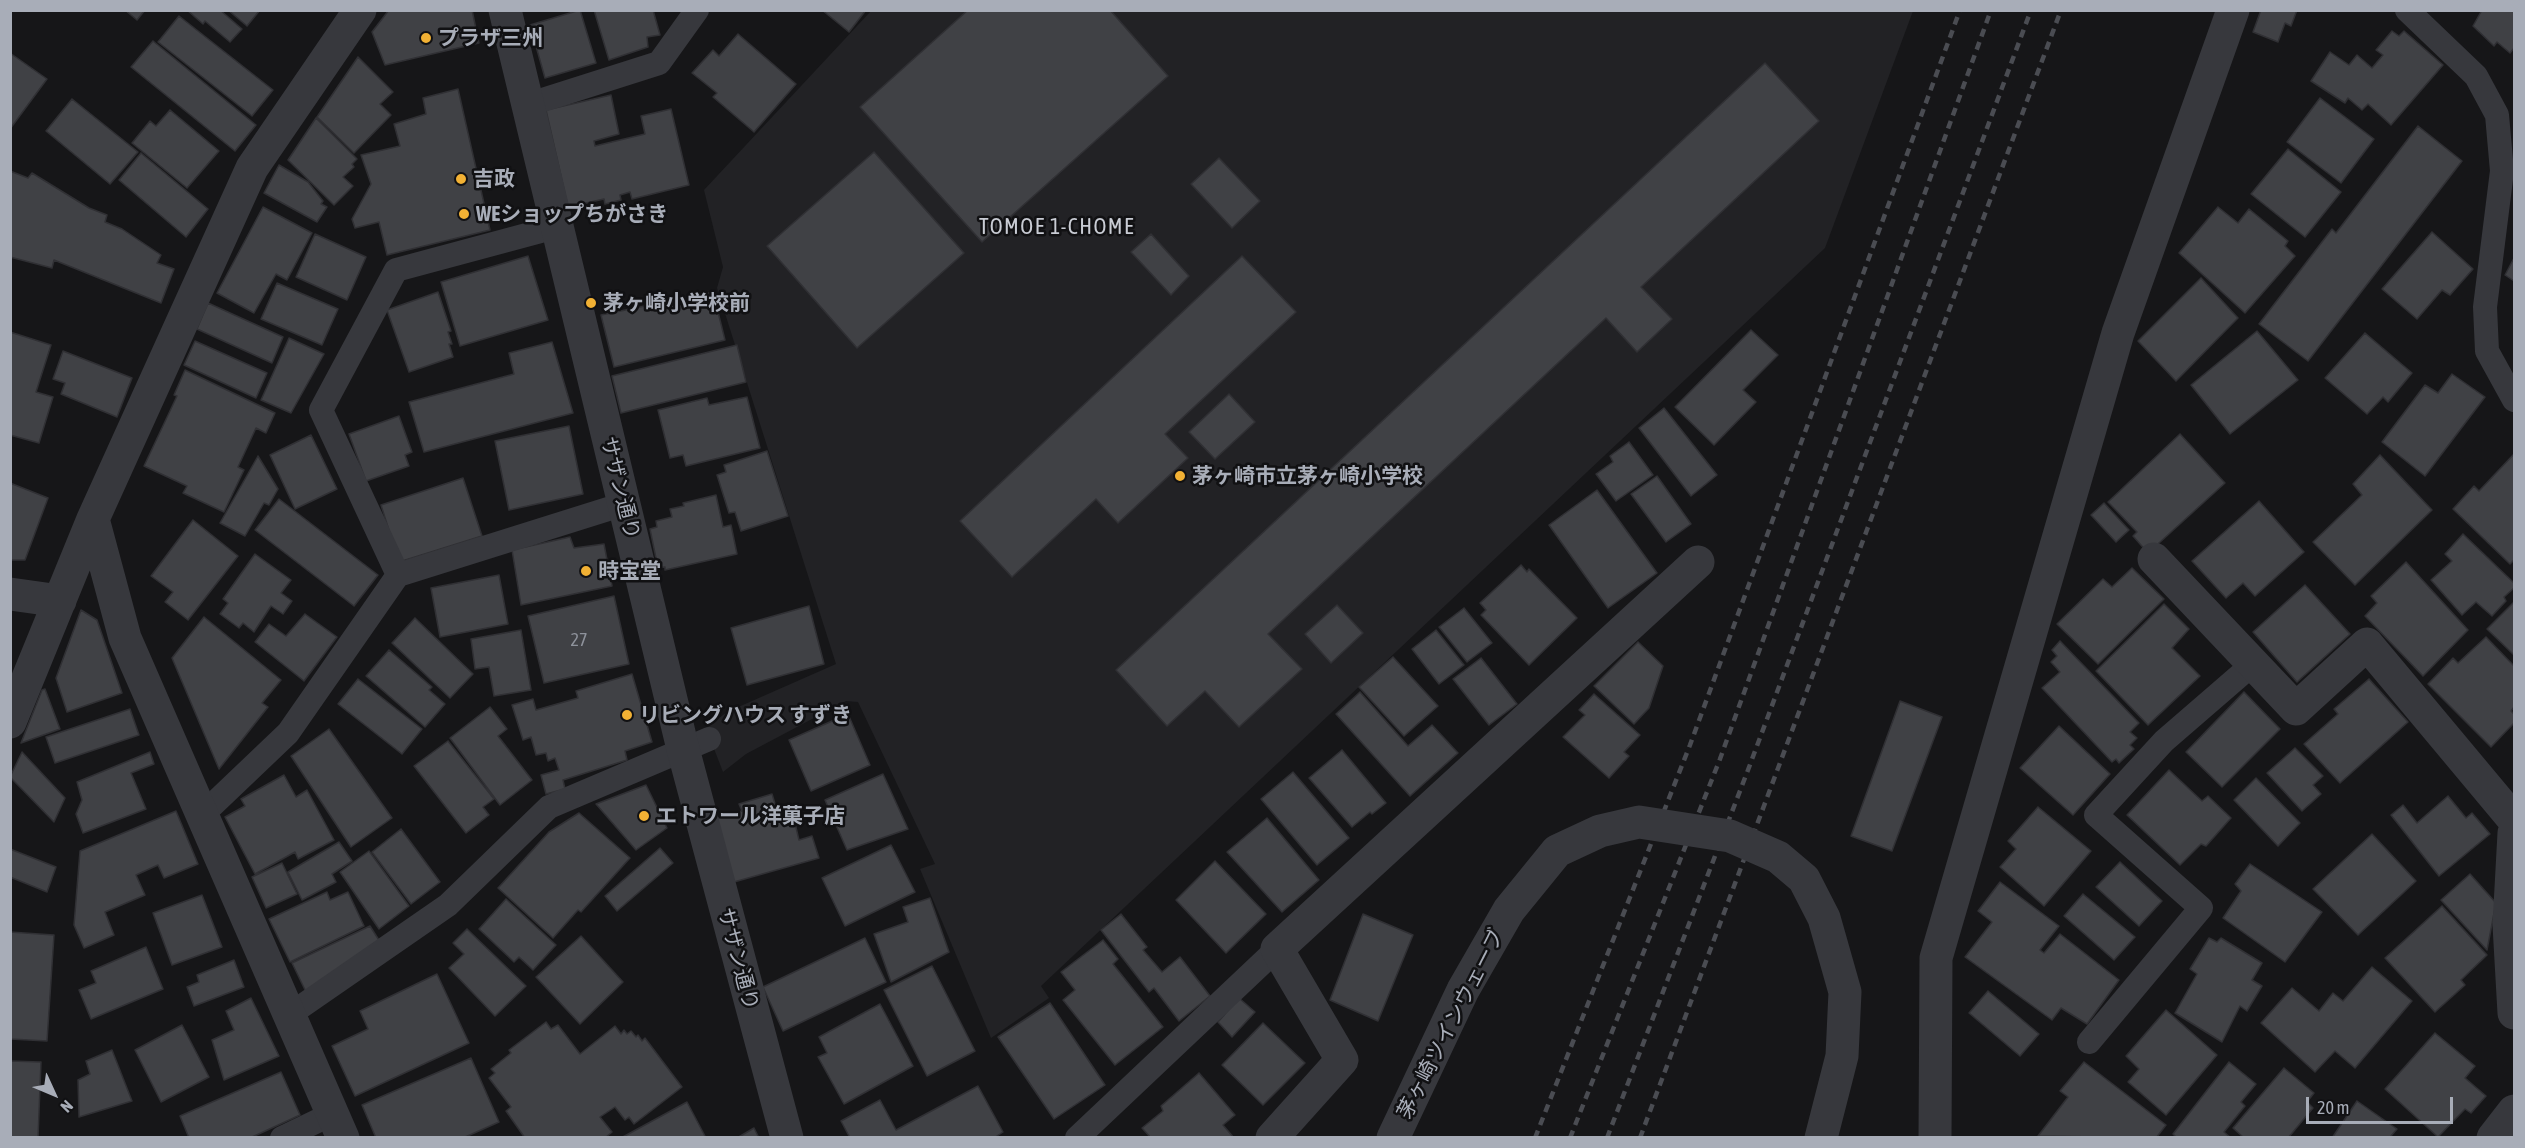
<!DOCTYPE html>
<meta charset="utf-8">
<style>
body{margin:0}
#map{position:relative;width:2525px;height:1148px;overflow:hidden;background:#161618;font-family:"Asap Condensed",sans-serif}
canvas{display:block}
.frame{position:absolute;inset:0;border:12px solid #a8adb8;pointer-events:none}
.north{position:absolute;left:24px;top:1064px;width:60px;height:60px;-webkit-text-stroke:4px #111113;paint-order:stroke;rotate:134deg;font-size:16px;font-weight:700;line-height:24px;text-align:center;color:#a8adb8}
.north::after{content:'';display:block;margin:auto;width:21px;height:27px;background:#a8adb8;clip-path:polygon(50% 0,100% 100%,50% 72%,0 100%)}
.scale{position:absolute;left:2306px;top:1097px;width:147px;height:27px;box-sizing:border-box;border:3px solid #a8adb8;border-top:0;padding-left:8px;font-size:18px;line-height:21px;white-space:nowrap;color:#a8adb8;-webkit-text-stroke:4px #111113;paint-order:stroke}
</style>
<div id="map">
<canvas width="2525" height="1148"></canvas>
<div class="frame"></div>
<div class="north">N</div>
<div class="scale">20 m</div>
</div>
<script>
const context = document.querySelector('canvas').getContext('2d');
context.lineJoin = 'round';
function fill(path, color) { context.fillStyle = color; context.fill(path, 'evenodd'); }
const poly = rows => new Path2D(rows.map(r => 'M' + r).join(''));
function stroke(path, color, width, dash) { context.strokeStyle = color; context.lineWidth = width; context.lineCap = dash ? 'butt' : 'round'; context.setLineDash(dash || []); context.stroke(path); }
function label(font, color, halo, rows, align = 'center') {
  context.font = font + ' "Asap Condensed","Noto Sans JP",sans-serif'; context.lineWidth = 5; context.setLineDash([]); context.textBaseline = 'middle'; context.strokeStyle = halo; context.fillStyle = color; for (const [text, x, y, turn = 0] of rows) {
    context.save(); context.translate(x, y); context.rotate((+turn || 0) * Math.PI / 180); context.textAlign = isNaN(turn) ? turn : align; if (halo) context.strokeText(text, 0, 0); context.fillText(text, 0, 0); context.restore();
  }
}
const built = poly([
 [871,11,1913,11,1825,248,1041,986,1049,998,991,1038,920,869,935,864,858,702,846,701,746,754,723,772,706,728,727,712,836,664,717,288,723,267,704,190]
]);
const building = poly([
 [125,10,145,10,137,20,125,10],
 [187,10,220,10,242,29,230,42,205,21,203,24,187,10],
 [228,10,260,10,247,26,228,10],
 [389,10,472,10,479,43,385,65,372,32,389,10],
 [580,10,596,63,545,78,530,25,580,10],
 [594,10,653,10,660,35,647,37,648,47,609,60,594,10],
 [822,10,866,10,849,32,822,10],
 [968,10,1110,10,1168,76,982,242,860,107,968,10],
 [2261,10,2297,10,2291,26,2285,23,2278,42,2253,32,2261,10],
 [2482,10,2514,10,2514,48,2510,53,2497,42,2494,46,2473,26,2482,10],
 [179,16,273,90,252,116,158,42,179,16],
 [2392,31,2399,36,2404,31,2443,65,2391,125,2368,104,2362,110,2348,98,2345,103,2311,81,2330,52,2349,65,2357,55,2372,68,2383,55,2376,50,2392,31],
 [738,34,796,84,754,132,713,97,717,93,692,73,713,50,719,56,738,34],
 [153,41,256,125,235,151,131,67,153,41],
 [10,53,47,79,10,129,10,53],
 [358,57,393,92,380,104,391,115,354,153,317,117,358,57],
 [1765,63,1819,121,1641,287,1672,319,1637,352,1606,318,1268,634,1302,669,1239,727,1205,691,1167,726,1116,670,1765,63],
 [458,89,490,230,387,255,379,222,355,228,352,219,371,184,361,155,400,146,394,124,426,114,423,98,458,89],
 [611,95,619,134,594,141,595,146,645,134,641,116,671,109,689,185,632,199,630,192,620,195,621,200,605,204,604,199,568,207,546,110,611,95],
 [2320,98,2374,139,2341,183,2287,142,2320,98],
 [72,99,138,152,110,184,46,131,72,99],
 [170,110,219,151,187,188,132,143,150,121,156,126,170,110],
 [316,118,357,159,352,164,354,167,343,177,353,186,334,205,288,160,316,118],
 [2418,126,2462,161,2308,361,2259,324,2332,229,2336,233,2418,126],
 [2288,149,2341,192,2305,237,2251,194,2288,149],
 [874,152,964,253,857,348,767,246,874,152],
 [141,153,208,209,186,237,119,180,141,153],
 [1219,158,1260,201,1232,228,1191,184,1219,158],
 [279,165,308,182,323,201,321,204,327,207,317,222,264,193,279,165],
 [10,171,28,178,32,173,89,208,107,215,105,222,122,229,161,255,157,263,174,269,161,303,54,260,52,268,10,257,10,171],
 [263,207,312,233,287,280,276,274,254,313,217,293,263,207],
 [2218,207,2238,223,2249,209,2288,241,2285,246,2295,256,2245,313,2179,253,2218,207],
 [2432,232,2473,269,2450,295,2442,290,2417,319,2382,289,2432,232],
 [315,234,366,257,347,300,296,277,315,234],
 [1151,234,1189,276,1171,295,1131,252,1151,234],
 [528,256,548,320,460,346,441,282,528,256],
 [1242,256,1296,312,1165,434,1188,458,1118,523,1096,499,1012,577,960,521,1242,256],
 [2514,258,2514,281,2505,275,2514,258],
 [2201,278,2238,318,2176,381,2138,341,2201,278],
 [277,283,338,309,322,345,261,319,277,283],
 [438,292,451,331,448,332,452,344,449,344,453,357,409,372,387,310,438,292],
 [713,292,725,340,614,367,601,315,713,292],
 [208,303,283,337,272,363,197,329,208,303],
 [1751,330,1778,355,1743,390,1756,402,1714,445,1675,407,1751,330],
 [2257,331,2298,380,2230,434,2191,385,2257,331],
 [10,332,51,345,36,392,53,397,39,443,10,435,10,332],
 [2365,333,2412,373,2388,402,2383,397,2367,414,2325,378,2365,333],
 [289,338,324,354,291,413,261,400,289,338],
 [195,341,267,373,256,398,184,365,195,341],
 [552,342,573,413,424,452,409,402,514,374,509,353,552,342],
 [737,345,746,382,621,413,612,376,737,345],
 [63,351,132,378,117,417,61,394,65,383,53,379,63,351],
 [185,370,275,413,266,433,256,428,238,467,244,470,224,512,183,493,187,486,144,466,177,396,174,395,185,370],
 [2452,374,2485,397,2425,476,2382,442,2425,385,2438,393,2452,374],
 [1229,394,1255,422,1215,459,1189,432,1229,394],
 [747,397,760,448,686,466,683,455,670,458,658,410,707,398,709,405,747,397],
 [1664,408,1717,475,1691,496,1639,428,1664,408],
 [399,416,412,452,405,455,409,466,366,481,349,434,399,416],
 [569,426,583,494,509,510,495,441,569,426],
 [2180,434,2225,483,2148,553,2133,536,2137,532,2108,502,2180,434],
 [311,435,337,489,295,509,270,455,311,435],
 [1629,442,1653,475,1616,501,1596,474,1613,462,1610,456,1629,442],
 [767,451,788,516,741,531,735,512,729,513,717,475,726,472,724,465,767,451],
 [2514,454,2514,560,2510,564,2453,509,2474,486,2479,491,2514,454],
 [2380,455,2432,510,2355,585,2313,542,2362,495,2353,484,2380,455],
 [258,456,278,489,269,505,264,503,245,536,220,523,258,456],
 [1657,476,1691,524,1666,542,1631,494,1657,476],
 [463,478,482,536,399,562,381,505,463,478],
 [10,483,48,498,25,560,10,560,10,483],
 [1597,490,1657,573,1608,608,1549,525,1597,490],
 [716,495,723,527,731,525,737,554,665,570,665,567,658,568,650,529,657,527,656,521,672,517,670,509,684,506,683,503,716,495],
 [279,499,378,575,354,606,255,530,279,499],
 [2259,501,2304,552,2255,596,2243,583,2226,598,2192,561,2259,501],
 [2104,503,2129,530,2116,542,2091,515,2104,503],
 [193,520,238,556,188,620,165,602,173,592,151,576,193,520],
 [2463,534,2514,583,2514,588,2504,597,2506,601,2492,616,2476,602,2462,615,2431,580,2452,561,2445,554,2463,534],
 [570,537,574,548,604,544,612,586,521,605,512,550,570,537],
 [255,554,291,580,281,593,292,601,283,614,271,606,254,632,243,623,239,628,220,614,228,603,223,599,255,554],
 [2406,562,2468,630,2423,676,2365,616,2377,603,2371,596,2406,562],
 [1521,565,1527,572,1529,569,1577,618,1529,665,1481,615,1486,610,1480,603,1521,565],
 [2132,568,2164,599,2098,664,2057,624,2103,579,2112,587,2132,568],
 [499,575,508,624,440,637,431,588,499,575],
 [2305,585,2350,634,2297,682,2253,632,2305,585],
 [614,596,629,664,544,683,528,616,614,596],
 [2514,602,2514,655,2487,629,2514,602],
 [2164,604,2189,629,2172,648,2200,676,2148,725,2096,671,2164,604],
 [1337,605,1363,633,1331,663,1305,634,1337,605],
 [809,606,824,664,747,685,731,628,809,606],
 [1464,608,1492,643,1467,662,1439,627,1464,608],
 [81,610,97,620,122,693,67,712,56,678,81,610],
 [305,614,337,637,304,681,255,642,269,624,286,636,305,614],
 [204,617,281,680,262,703,268,707,219,769,172,658,204,617],
 [415,618,473,674,450,698,392,643,415,618],
 [521,630,531,690,494,696,489,667,475,669,471,639,521,630],
 [1436,630,1464,665,1439,684,1412,649,1436,630],
 [2486,637,2514,666,2514,707,2511,711,2514,714,2514,723,2491,747,2428,684,2453,658,2458,663,2486,637],
 [2060,641,2139,723,2130,732,2137,738,2130,745,2134,749,2119,763,2116,759,2112,762,2042,688,2060,672,2051,662,2057,656,2052,650,2060,641],
 [1638,642,1663,666,1649,708,1634,724,1594,686,1638,642],
 [389,650,432,687,429,690,445,704,425,727,366,676,389,650],
 [1393,657,1438,706,1404,736,1359,687,1393,657],
 [1481,658,1517,704,1489,725,1453,679,1481,658],
 [632,674,652,742,625,751,627,760,563,780,565,789,546,794,541,775,559,770,555,758,548,761,546,753,536,755,531,737,523,740,512,705,533,699,536,710,578,698,576,691,632,674],
 [358,679,422,729,402,754,338,704,358,679],
 [2369,679,2408,722,2340,783,2304,744,2338,714,2334,709,2369,679],
 [45,689,60,729,21,743,42,690,45,689],
 [1360,692,1408,746,1432,725,1458,753,1410,796,1336,714,1360,692],
 [2244,692,2280,729,2222,787,2186,752,2244,692],
 [1594,694,1640,735,1624,752,1629,756,1609,778,1563,737,1585,715,1579,710,1594,694],
 [1900,701,1942,717,1892,851,1851,836,1900,701],
 [490,707,507,729,498,736,532,780,500,805,450,738,490,707],
 [130,709,139,735,55,763,46,737,130,709],
 [848,714,870,765,811,791,789,740,848,714],
 [2059,726,2110,774,2073,815,2020,768,2059,726],
 [329,729,392,818,351,847,291,756,329,729],
 [448,741,494,799,483,807,489,815,466,833,414,766,448,741],
 [2295,748,2323,776,2313,785,2321,794,2302,811,2267,773,2295,748],
 [1342,750,1386,803,1372,814,1370,812,1352,827,1309,778,1342,750],
 [22,752,65,798,54,822,10,777,22,752],
 [150,752,154,764,131,773,146,809,83,833,76,814,82,800,77,782,150,752],
 [2169,770,2202,801,2208,796,2231,818,2206,846,2201,844,2180,865,2127,815,2169,770],
 [1293,772,1349,838,1317,865,1261,799,1293,772],
 [883,774,908,829,847,850,825,800,883,774],
 [284,775,296,797,307,790,334,840,298,859,295,852,255,874,225,817,245,806,241,799,284,775],
 [2256,778,2300,823,2278,846,2234,800,2256,778],
 [646,785,667,828,636,850,596,804,646,785],
 [772,794,781,823,794,819,799,840,812,836,819,858,734,882,715,819,742,811,739,804,772,794],
 [2448,796,2466,818,2472,813,2490,834,2439,876,2391,815,2403,805,2417,823,2448,796],
 [2038,807,2091,851,2044,906,2000,867,2016,849,2008,841,2038,807],
 [176,811,198,864,164,878,158,865,136,875,145,895,105,912,114,935,84,948,74,925,80,851,176,811],
 [579,813,630,858,581,912,578,910,553,938,498,888,549,832,579,813],
 [1267,818,1319,880,1282,912,1227,852,1267,818],
 [401,829,440,882,411,904,372,852,401,829],
 [2372,834,2416,881,2358,935,2313,889,2372,834],
 [339,842,352,861,332,874,336,882,302,900,288,872,339,842],
 [891,845,915,892,845,926,822,878,891,845],
 [660,848,673,863,617,911,605,896,660,848],
 [10,849,56,867,47,892,10,877,10,849],
 [369,851,409,906,379,929,340,872,369,851],
 [1215,861,1266,914,1226,953,1176,900,1215,861],
 [2120,862,2162,901,2139,926,2096,887,2120,862],
 [282,863,297,894,266,908,252,877,282,863],
 [2250,864,2322,912,2285,962,2223,918,2241,891,2235,884,2250,864],
 [2470,874,2496,903,2487,950,2441,900,2470,874],
 [2000,882,2059,926,2040,950,2044,953,2060,934,2119,980,2087,1024,2061,1008,2052,1020,1965,957,1992,922,1978,911,2000,882],
 [327,892,330,900,348,892,364,926,290,962,269,919,327,892],
 [2083,894,2135,937,2114,960,2064,916,2083,894],
 [202,895,222,947,172,965,153,913,202,895],
 [930,898,949,952,891,982,874,934,908,922,903,907,930,898],
 [506,899,556,945,533,970,519,957,514,962,479,929,506,899],
 [2442,906,2487,955,2461,980,2465,985,2435,1012,2385,958,2442,906],
 [1121,914,1147,947,1143,950,1162,972,1180,957,1210,996,1179,1021,1154,988,1149,992,1101,930,1121,914],
 [1363,914,1413,935,1378,1021,1330,1000,1363,914],
 [370,926,382,945,307,994,292,963,370,926],
 [467,929,526,986,495,1016,449,968,464,954,453,943,467,929],
 [10,932,54,935,47,1041,10,1039,10,932],
 [581,936,623,982,580,1024,536,977,581,936],
 [865,938,886,982,783,1031,763,987,865,938],
 [2209,938,2217,942,2221,938,2262,963,2252,980,2262,986,2247,1011,2240,1006,2222,1042,2175,1013,2197,974,2190,969,2209,938],
 [1103,940,1118,959,1113,964,1163,1027,1115,1065,1063,1000,1075,990,1061,972,1103,940],
 [146,947,163,989,91,1019,79,990,96,983,91,971,146,947],
 [234,960,244,987,194,1006,187,987,199,982,197,975,234,960],
 [932,966,975,1051,927,1076,884,990,932,966],
 [2372,967,2412,1001,2355,1068,2335,1051,2315,1072,2261,1023,2292,988,2319,1011,2333,993,2343,1001,2372,967],
 [437,974,469,1043,355,1096,332,1046,368,1029,360,1011,437,974],
 [1988,991,2039,1034,2020,1056,1969,1013,1988,991],
 [251,998,279,1056,224,1080,212,1040,234,1030,226,1011,251,998],
 [1239,998,1255,1012,1232,1037,1218,1022,1239,998],
 [1050,1003,1105,1085,1054,1119,998,1037,1050,1003],
 [880,1004,913,1066,844,1104,818,1057,827,1053,819,1037,880,1004],
 [2166,1010,2217,1055,2166,1115,2128,1082,2139,1069,2126,1056,2166,1010],
 [546,1022,551,1029,558,1025,580,1054,615,1026,621,1034,624,1030,627,1034,631,1031,636,1037,638,1035,642,1041,645,1038,682,1087,634,1124,629,1117,625,1120,615,1107,600,1117,612,1132,605,1138,525,1138,506,1111,511,1107,489,1078,495,1073,491,1069,511,1053,509,1050,546,1022],
 [1263,1023,1305,1063,1263,1105,1222,1065,1263,1023],
 [182,1025,209,1077,161,1102,135,1050,182,1025],
 [2435,1033,2475,1066,2465,1078,2486,1096,2471,1113,2465,1109,2438,1137,2385,1089,2435,1033],
 [112,1050,132,1101,79,1117,78,1080,90,1074,86,1061,112,1050],
 [471,1058,499,1122,463,1138,376,1138,362,1105,471,1058],
 [10,1061,41,1062,38,1138,10,1138,10,1061],
 [2084,1062,2166,1125,2156,1138,2038,1136,2068,1097,2060,1091,2084,1062],
 [2229,1062,2256,1084,2241,1102,2245,1106,2224,1132,2231,1138,2177,1138,2173,1134,2229,1062],
 [2284,1068,2314,1093,2307,1102,2313,1108,2288,1138,2244,1138,2233,1128,2284,1068],
 [281,1072,300,1115,250,1138,189,1138,180,1116,281,1072],
 [1199,1073,1235,1115,1223,1125,1234,1138,1151,1138,1142,1128,1163,1111,1161,1106,1199,1073],
 [978,1086,1003,1132,994,1138,850,1138,841,1121,880,1100,896,1130,978,1086],
 [2357,1101,2397,1129,2391,1136,2393,1138,2332,1138,2357,1101],
 [687,1102,706,1138,621,1138,687,1102],
 [754,1128,759,1138,737,1138,754,1128]
]);
const service = poly([
 [2407,10,2476,76,2497,115,2502,171,2485,307,2487,351,2514,400],
 [527,105,659,63,697,10],
 [398,575,321,410,396,270,556,227],
 [202,815,288,733,398,575,624,504],
 [289,1015,448,905,549,807,709,739],
 [2089,1042,2201,908,2096,815,2164,741,2253,664],
 [282,1138,332,1114],
 [1077,1138,1277,949]
]);
const minor = poly([
 [505,10,683,749,787,1138],
 [93,519,125,638,343,1138],
 [2154,559,2296,709,2367,644,2514,820],
 [10,594,60,601],
 [10,722,93,519,252,168,360,10],
 [2514,833,2509,925,2514,1013],
 [1272,1138,1342,1060,1277,949,1698,562],
 [1935,1138,1936,958,2118,333,2233,10],
 [2493,1138,2514,1111]
]);
const rail = poly([
 [1535,1138,1690,745,1960,10],
 [1570,1138,1720,759,1991,10],
 [1607,1138,1748,770,2031,10],
 [1640,1138,2061,10]
]);
const tertiaryBridge = poly([
 [1393,1138,1463,990,1509,910,1557,851,1600,831,1639,822,1730,836,1778,857,1804,879,1824,918,1845,992,1842,1056,1821,1138]
]);
const markers = [
 [426,38,6,"#f2b134"],
 [461,179,6,"#f2b134"],
 [464,214,6,"#f2b134"],
 [591,303,6,"#f2b134"],
 [1180,476,6,"#f2b134"],
 [586,571,6,"#f2b134"],
 [627,715,6,"#f2b134"],
 [644,816,6,"#f2b134"]
];
const numberNames = [
 ["27",579,640]
];
const poiNames = [
 ["プラザ三州",438,38],
 ["吉政",473,179],
 ["WEショップちがさき",476,214],
 ["茅ヶ崎小学校前",603,303],
 ["茅ヶ崎市立茅ヶ崎小学校",1192,476],
 ["時宝堂",598,571],
 ["リビングハウス すずき",639,715],
 ["エトワール洋菓子店",656,816]
];
const streetNames = [
 ["サザン通り",620,488,76],
 ["サザン通り",738,959,75],
 ["茅ヶ崎ツインウェーブ",1451,1024,-63]
];
const neighbourhoodNames = [
 ["TOMOE 1-CHOME",1057,227]
];
fill(built, '#222225');
fill(building, '#404145');
stroke(building, '#303034', 1.5);
stroke(service, '#37383d', 24);
stroke(minor, '#37383d', 33);
stroke(rail, '#4a4c52', 4.5, [8, 6]);
stroke(tertiaryBridge, '#37383d', 33);
for (const [x, y, r, color] of markers) { const dot = new Path2D(); dot.arc(x, y, r, 0, 2 * Math.PI); context.fillStyle = color; context.fill(dot); stroke(dot, '#111113', 2); }
label('18px', '#8e929b', null, numberNames);
label('bold 21px', '#a8adb8', '#111113', poiNames, 'left');
label('21px', '#a8adb8', '#111113', streetNames);
context.letterSpacing = '1.5px';
label('22px', '#c9ccd4', '#111113', neighbourhoodNames);
context.letterSpacing = '0px';
</script>
